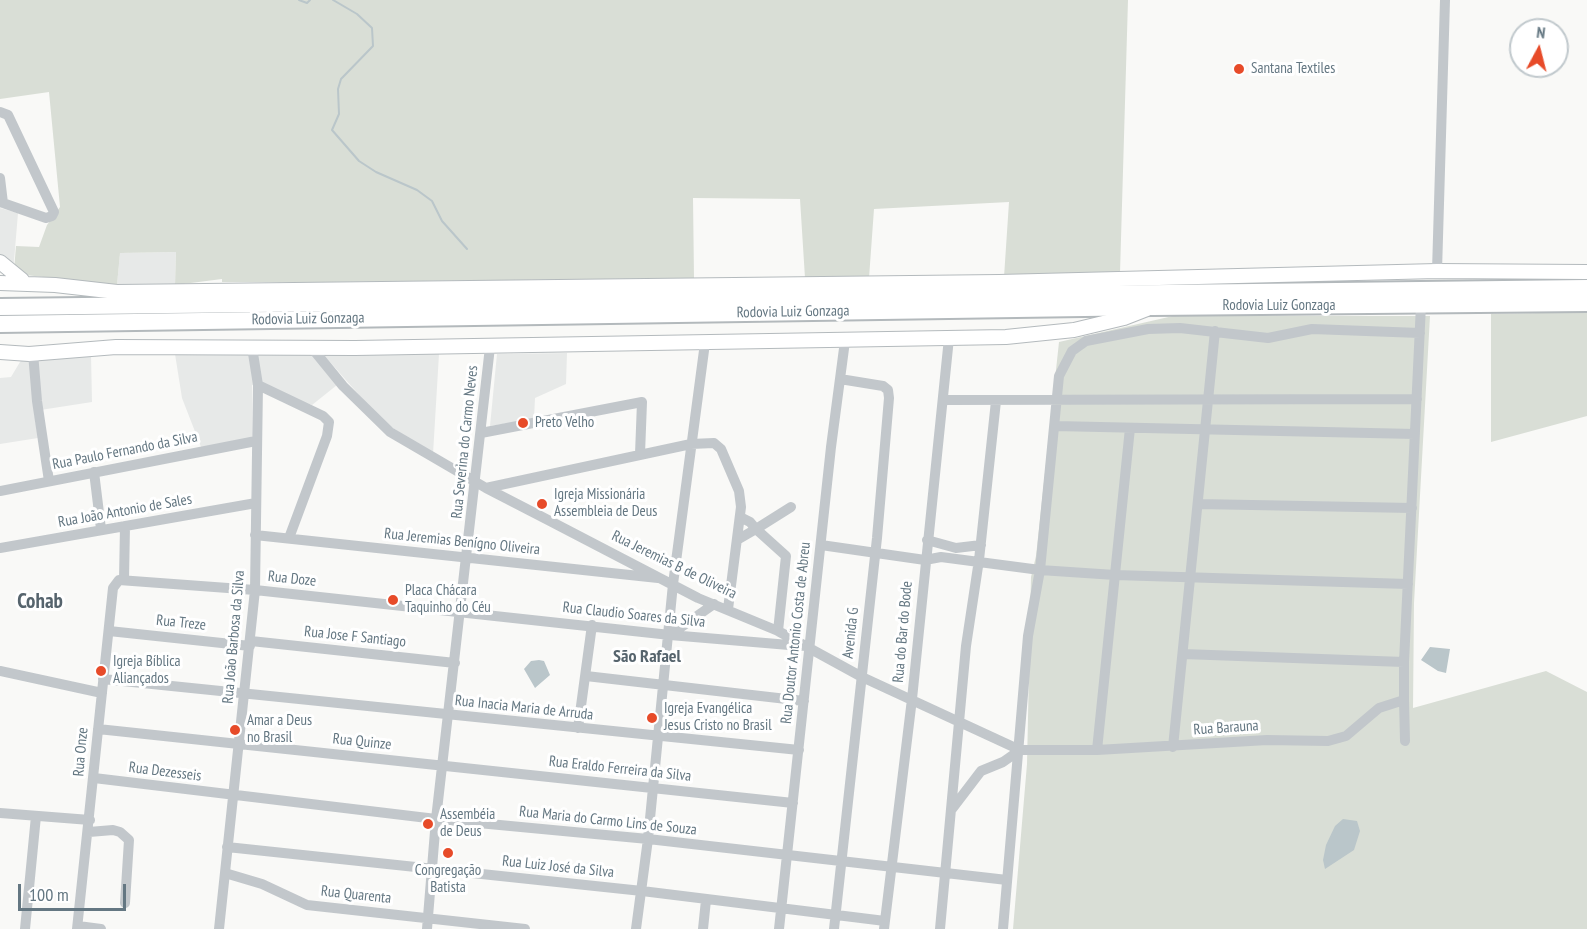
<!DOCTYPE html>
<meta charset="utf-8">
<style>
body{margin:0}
#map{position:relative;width:1587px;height:929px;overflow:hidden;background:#f9f9f7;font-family:"PT Sans Narrow",sans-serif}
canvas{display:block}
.north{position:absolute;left:1509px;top:18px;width:60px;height:60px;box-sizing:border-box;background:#fff;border:2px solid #c1c9cd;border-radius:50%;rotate:7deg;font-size:16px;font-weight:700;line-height:24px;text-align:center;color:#647782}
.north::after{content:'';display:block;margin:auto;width:21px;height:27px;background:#e74b29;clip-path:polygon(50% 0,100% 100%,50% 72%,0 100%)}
.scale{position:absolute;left:18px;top:884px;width:108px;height:27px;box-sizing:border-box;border:3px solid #647782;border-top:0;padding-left:8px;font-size:18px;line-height:21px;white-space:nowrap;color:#647782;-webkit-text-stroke:4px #fff;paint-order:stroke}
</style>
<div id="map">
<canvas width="1587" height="929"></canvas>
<div class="north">N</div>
<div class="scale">100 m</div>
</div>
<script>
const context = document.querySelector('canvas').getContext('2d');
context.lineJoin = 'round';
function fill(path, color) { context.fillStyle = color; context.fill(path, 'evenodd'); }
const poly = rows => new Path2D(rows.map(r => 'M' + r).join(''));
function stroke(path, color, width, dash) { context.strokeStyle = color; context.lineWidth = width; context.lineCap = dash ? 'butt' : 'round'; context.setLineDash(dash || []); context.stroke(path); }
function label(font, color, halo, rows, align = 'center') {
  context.font = font + ' "PT Sans Narrow",sans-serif'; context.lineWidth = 6; context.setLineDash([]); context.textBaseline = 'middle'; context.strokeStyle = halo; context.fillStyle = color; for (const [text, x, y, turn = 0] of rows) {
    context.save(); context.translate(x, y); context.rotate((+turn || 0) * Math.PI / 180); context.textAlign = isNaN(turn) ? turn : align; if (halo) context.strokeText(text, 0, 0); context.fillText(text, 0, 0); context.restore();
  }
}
const built = poly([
 [0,208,18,213,13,273,0,254],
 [176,252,175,285,117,285,120,253],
 [309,351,337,385,312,405,252,385,252,439,201,447,182,398,175,354],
 [365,353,439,354,433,454,382,421,323,354],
 [567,353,566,384,535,398,534,419,490,426,497,354],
 [91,355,92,402,34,411,38,438,0,444,0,378,11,377,23,357]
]);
const green = poly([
 [0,0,1128,0,1120,273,1004,277,1009,202,874,209,869,278,805,278,800,199,693,198,694,278,331,282,222,282,222,279,175,285,176,252,120,253,117,285,25,275,14,270,16,246,39,247,47,225,60,207,49,92,0,99],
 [1587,312,1587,416,1491,442,1491,314],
 [1173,316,1430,316,1414,603,1413,708,1546,671,1587,692,1587,929,1013,929,1027,764,1031,577,1036,556,1059,342]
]);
const water = poly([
 [1430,647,1450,649,1446,673,1438,671,1421,660],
 [539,660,544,661,550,675,535,688,524,669,531,661],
 [1343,819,1357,821,1360,831,1354,850,1325,869,1323,860,1326,845,1335,826]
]);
const stream = poly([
 [299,0,307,3,310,0],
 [333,0,357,14,372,28,373,46,341,79,338,89,339,114,332,130,359,161,376,172,417,190,432,201,442,221,467,249]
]);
const minor = poly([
 [0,112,8,115,54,212,52,216,46,218,0,202],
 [0,178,3,203],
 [1437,271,1445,0],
 [312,348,343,386,390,432,486,488,550,521,698,598,778,631,862,677,1020,750,1097,750,1267,740,1328,741,1346,736,1379,708,1404,700,1404,662,1421,305],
 [33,353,37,401,49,481],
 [258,385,323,416,329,422,327,436,289,538],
 [943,400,1417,399],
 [1055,426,1415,434],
 [481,433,642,402,640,454],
 [94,472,101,529],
 [486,488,691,444,714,443,721,449,739,491,741,507,728,609],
 [0,491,256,441],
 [1198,504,1412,508],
 [740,517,750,522,756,529,791,507],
 [255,535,658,578],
 [737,540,756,529,786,556,778,631],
 [927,540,956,548,981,545],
 [821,545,925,560,941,557,1040,570,1115,575,1408,584],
 [0,548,256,503],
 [124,580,125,526],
 [109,631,250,646],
 [670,635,714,604],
 [251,641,455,663],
 [1183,654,1404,662],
 [0,671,102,693],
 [586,676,804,701],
 [103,679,799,750],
 [1404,700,1405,741],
 [578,728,592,625],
 [98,729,793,803],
 [1173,747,1215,331],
 [1097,750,1130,428],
 [94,778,436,819,648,839,1007,880],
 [952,809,981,771,1003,762,1020,750],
 [0,813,90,820],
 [89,832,113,830,120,832,129,840,125,903],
 [227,847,642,891,885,921],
 [225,873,262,884,307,905,525,929],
 [78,926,101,929],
 [25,929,36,816],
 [77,929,113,588,119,580,255,590,670,635,801,646],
 [219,929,255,590,258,385,252,347],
 [427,929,436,819,490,347],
 [636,929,648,839,673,584,705,343],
 [703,929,706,900],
 [779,929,831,447,845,341],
 [834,929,877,538,889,398,888,390,883,386,840,379],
 [884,929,912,699,949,338],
 [940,929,966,646,979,560,996,401],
 [1003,929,1028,636,1040,570,1059,376,1072,351,1086,341,1148,329,1180,328,1268,338,1312,329,1420,333]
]);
const major = poly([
 [0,262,22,280],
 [0,283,55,285,117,292,999,282,1437,271,1587,272],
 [0,352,29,354,116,347,355,348,1006,337,1074,330,1124,318,1147,309]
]);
const highway = poly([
 [0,307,1587,288],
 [0,324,1152,307,1587,303]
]);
const markers = [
 [1239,69,6,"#e74b29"],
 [523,423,6,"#e74b29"],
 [542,504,6,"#e74b29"],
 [393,600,6,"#e74b29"],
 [101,671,6,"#e74b29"],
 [652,718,6,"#e74b29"],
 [235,730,6,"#e74b29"],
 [428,824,6,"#e74b29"],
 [448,853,6,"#e74b29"]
];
const poiNames = [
 ["Santana Textiles",1251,69],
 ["Preto Velho",535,423],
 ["Igreja Missionária",554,495],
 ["Assembleia de Deus",554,512],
 ["Placa Chácara",405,591],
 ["Taquinho do Céu",405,608],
 ["Igreja Bíblica",113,662],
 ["Aliançados",113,679],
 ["Igreja Evangélica",664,709],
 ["Jesus Cristo no Brasil",664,726],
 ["Amar a Deus",247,721],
 ["no Brasil",247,738],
 ["Assembéia",440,815],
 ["de Deus",440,832],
 ["Congregação",448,871,"center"],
 ["Batista",448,888,"center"]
];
const streetNames = [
 ["Rodovia Luiz Gonzaga",1279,306],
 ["Rodovia Luiz Gonzaga",793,312,-1],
 ["Rodovia Luiz Gonzaga",308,319,-1],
 ["Rua Severina do Carmo Neves",465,442,-84],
 ["Rua Paulo Fernando da Silva",125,451,-11],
 ["Rua João Antonio de Sales",125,511,-10],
 ["Rua Jeremias Benígno Oliveira",462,542,6],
 ["Rua Jeremias B de Oliveira",674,565,26],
 ["Rua Doze",292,579,6],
 ["Rua Claudio Soares da Silva",634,615,6],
 ["Rua Treze",181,623,6],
 ["Rua do Bar do Bode",903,632,-85],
 ["Rua Doutor Antonio Costa de Abreu",796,633,-84],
 ["Avenida G",851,633,-84],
 ["Rua João Barbosa da Silva",234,637,-85],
 ["Rua Jose F Santiago",355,637,6],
 ["Rua Inacia Maria de Arruda",524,708,6],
 ["Rua Barauna",1226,728,-4],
 ["Rua Quinze",362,742,6],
 ["Rua Onze",81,752,-85],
 ["Rua Eraldo Ferreira da Silva",620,769,6],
 ["Rua Dezesseis",165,772,7],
 ["Rua Maria do Carmo Lins de Souza",608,821,6],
 ["Rua Luiz José da Silva",558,867,6],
 ["Rua Quarenta",356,895,6]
];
const quarterNames = [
 ["São Rafael",647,657]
];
const districtNames = [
 ["Cohab",40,602]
];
fill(built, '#e7e9e8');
fill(green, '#d9ded6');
fill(water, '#bac6ca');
stroke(stream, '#bac6ca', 2);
stroke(major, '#b4babd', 16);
stroke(highway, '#b3b9bc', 20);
stroke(minor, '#c2c7cb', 10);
stroke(major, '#fff', 14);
stroke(highway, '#fff', 16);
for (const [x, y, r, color] of markers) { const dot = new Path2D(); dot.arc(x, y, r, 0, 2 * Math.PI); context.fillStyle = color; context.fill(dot); stroke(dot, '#fff', 2); }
label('15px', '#647782', '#fff', poiNames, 'left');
label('15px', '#647782', '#fff', streetNames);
label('bold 18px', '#56646d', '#fff', quarterNames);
label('bold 21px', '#56646d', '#fff', districtNames);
</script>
